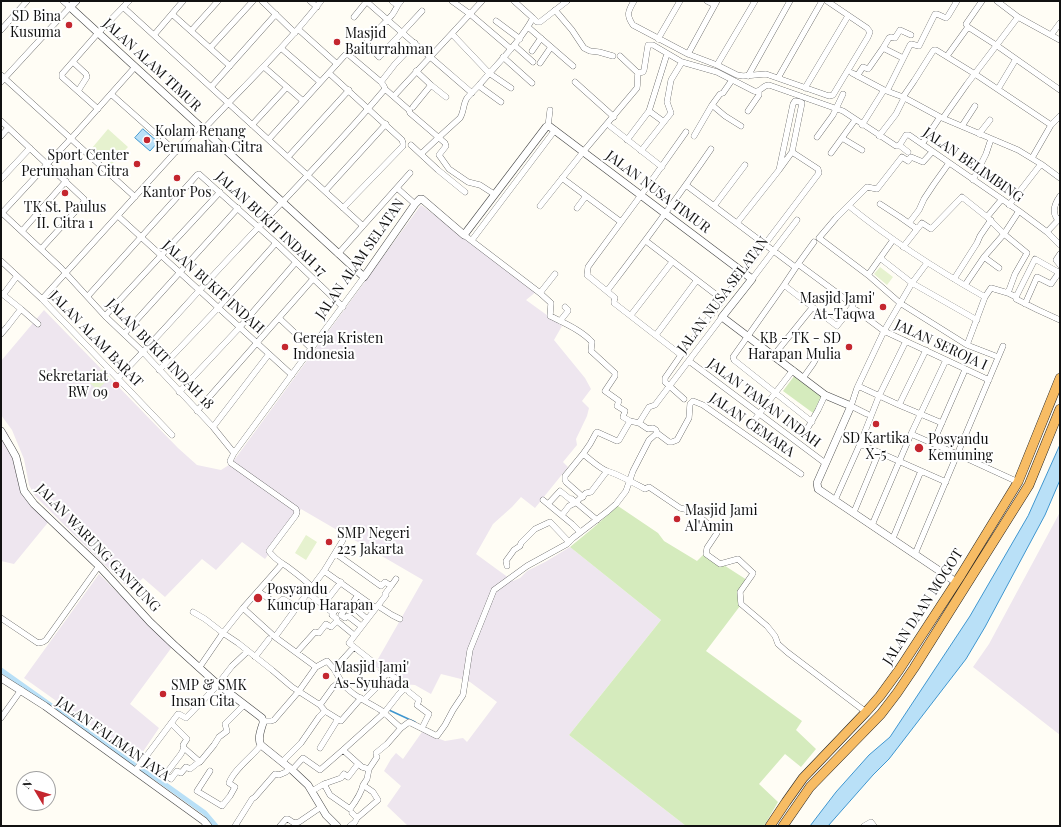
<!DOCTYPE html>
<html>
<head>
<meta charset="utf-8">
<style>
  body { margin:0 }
  #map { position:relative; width:1061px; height:827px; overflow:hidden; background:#fffdf5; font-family:"Playfair Display",serif }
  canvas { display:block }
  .frame { position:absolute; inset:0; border:2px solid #111; pointer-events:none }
  .north { position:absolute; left:16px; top:771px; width:40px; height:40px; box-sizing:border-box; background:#fff; border:1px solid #a0a0a0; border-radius:50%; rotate:308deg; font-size:11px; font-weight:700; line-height:16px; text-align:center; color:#111 }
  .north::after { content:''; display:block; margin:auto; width:14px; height:18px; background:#c4262e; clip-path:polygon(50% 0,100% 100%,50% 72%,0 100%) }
</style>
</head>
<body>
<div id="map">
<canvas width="1061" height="827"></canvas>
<div class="frame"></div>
<div class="north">N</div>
</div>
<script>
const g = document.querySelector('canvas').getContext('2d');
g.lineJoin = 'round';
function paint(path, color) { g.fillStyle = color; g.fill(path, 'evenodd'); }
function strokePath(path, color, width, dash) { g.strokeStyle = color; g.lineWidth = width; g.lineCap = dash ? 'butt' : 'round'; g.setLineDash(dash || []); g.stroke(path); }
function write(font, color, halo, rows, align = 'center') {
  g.font = font + ' "Playfair Display",serif'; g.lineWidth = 4; g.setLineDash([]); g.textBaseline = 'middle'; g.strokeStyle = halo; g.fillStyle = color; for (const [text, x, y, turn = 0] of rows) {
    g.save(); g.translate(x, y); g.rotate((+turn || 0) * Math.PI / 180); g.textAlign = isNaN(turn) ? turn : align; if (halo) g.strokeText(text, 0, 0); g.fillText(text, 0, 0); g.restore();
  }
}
const industrial = new Path2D(`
  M421,205L537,291L526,300L562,326L554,340L585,378L591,389L582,401L589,408L587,416L576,439L577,445L563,462L568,467L535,508L521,497L512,507L493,524L476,554L513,581L520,578L527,571L545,562L570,547L661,620L569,735L686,826H408L387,806L401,786L384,771L391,759L396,753L403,759L422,732L445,741L463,738L467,742L497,702L470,682L465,680L441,674L431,694L415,685L402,684L374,666L423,580L301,509L265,559L242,542L216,570L202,559L165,597L143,578L130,590L35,496L29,485L24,459L12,430L1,415V361L44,310L178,448L197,465L221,470L232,463Z
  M1,427L7,432L19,460L23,485L50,520L14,564L1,561Z
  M1060,512V735L973,667L989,644Z
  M99,574L172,647L130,704L159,728L138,759L24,678Z`);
const green = new Path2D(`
  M795,375L822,395L813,413L783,391Z
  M618,506L658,533L664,541L697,561L705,553L747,580L739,592L740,606L706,651L802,721L796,730L816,749L801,767L785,754L759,784L778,802L764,826H686L569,735L661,620L570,547L593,528Z`);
const pitch = new Path2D(`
  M108,129L128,147L111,165L92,148Z
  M880,267L893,277L887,285L874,274Z
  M102,369L110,378L97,390L89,382Z
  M306,535L317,542L306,560L295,553Z`);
const water = new Path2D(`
  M143,129L158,142L150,151L135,138Z
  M1060,445V480L1045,515L985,627L966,659L889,759L873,775L828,826H810L836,792L869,755L890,737L970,616L1028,516Z`);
const stream = new Path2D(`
  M389,710L415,722`);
const canal = new Path2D(`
  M1,670L136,766L156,778L205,813L216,826`);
const minor = new Path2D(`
  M262,1L295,33
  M310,1L317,7
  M366,1C401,32 436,62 472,93
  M392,1L397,5
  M401,1C397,5 396,10 392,15C384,24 375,32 367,42V44L379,57L397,38L422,11
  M452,1L470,14L511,49
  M514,1L533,18
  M634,1C628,11 626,15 633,25L688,54L717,65L737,75L743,76L766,74L829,96L833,95L868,37L870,32L867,28L827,1
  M707,1L715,5
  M997,1L1018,17L1060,40
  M123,7L363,226
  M555,10L572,30L584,48L590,51L599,52L613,56
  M172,14L230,66
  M354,17L367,1
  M496,21L520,39
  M528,27L573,66
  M968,27L996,45L1060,90
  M968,27L966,24L982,1
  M298,29L337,64
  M1,30L27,1
  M191,31L218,1
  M452,34L489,73L511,88
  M154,35L183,1
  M1051,35L1060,23
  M658,39L680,1
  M514,45L533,62
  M210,48L253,1
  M281,48L320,82
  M883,48L889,38L891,37L895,38L900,30L911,35
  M532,51L541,38
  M688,54L717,1
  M620,56L638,73
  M947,56L968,27
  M503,57L532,83
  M73,62L86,74L87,77L78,91
  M540,63L551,47
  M717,65L755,1
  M264,67L303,101
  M329,73L402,140L403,143V146L343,208
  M852,73L884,90L903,97L940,117L1018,150L1041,164L1060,178
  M1,75L135,197
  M748,76L790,1
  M857,76L863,67L868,69L869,68L883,48L903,58
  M778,78L822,1
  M1,82L70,7L63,1
  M381,82L395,64L415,43
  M575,82L614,117
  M431,85L446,97
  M479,86L501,102
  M211,87L276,14
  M805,88L848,16
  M998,89L1016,59
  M887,91L910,45L911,44L919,46L935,14H937L946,18L948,16L957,1
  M111,94L157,135
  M394,96L482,1
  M903,97L914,81L933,51L934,50H936L975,74L1051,125L1060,116
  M712,105L725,116L741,126
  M413,107L431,85L416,71
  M98,109L62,77V74L98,33L129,1
  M649,111L664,122
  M748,111L759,95V91
  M943,118L967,84L1018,17
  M1,121L84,199V202L41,249
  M252,125L287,87
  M862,125L884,90
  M548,126L550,110
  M610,126L662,167
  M962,126L975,106
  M203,130C243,87 285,47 321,1
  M979,134L990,120
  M1,136L8,128
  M694,136L712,105L720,94L723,93L732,80
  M879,136L896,114L904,98
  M817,137L833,115L843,94
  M842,138L862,150
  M269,139L345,55H349L381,82L384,86L385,89L409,110L410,113L445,143L446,146L439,155L449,169L468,182L480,185L494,194
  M163,140L176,152
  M627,140L649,111L666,57
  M922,144L940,117
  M411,145L438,170L465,192
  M899,145L908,152
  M641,151L671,113L667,102L671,80L682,62
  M932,152L923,162L911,157L908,161L902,157L877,189L867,187L836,218L819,238L868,275L900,303L967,345L998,357
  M831,153L855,120
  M421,154L438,138L460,118C464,112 463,104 467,98C471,93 476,89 480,84C498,63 519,43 533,18L537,22H540L567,1
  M288,157L349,90
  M1032,158L1051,125
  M562,178L621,222
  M1,179L30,148
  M973,180L986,154L991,139
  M686,185L795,267
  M397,188L415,204
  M325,191L386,124
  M880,204L900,217L917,229
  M1009,205L1041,164
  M540,206L583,152L637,88C638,83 637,78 638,73L643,72L644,70L648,45H653L682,62L717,72L754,91C761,93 762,85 769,85L843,111L896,146H899L906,135H909L1019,211L1047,232L1060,245
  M714,206L745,165
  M849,206C892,241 937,270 985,297
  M577,208L586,196
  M1019,211L1004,234L1027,253L1015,274L1008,293L1016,297L1035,259L1058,272
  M1,212L61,268L105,316L143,352L213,427L234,453
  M1,214L77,132L135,67
  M118,216L292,375
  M987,217L1002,199
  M1058,220C1051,212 1055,203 1060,196
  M737,223L779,170L792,152L802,103L800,102L795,101L793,104L779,170
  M909,223L919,210L924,199L934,184L949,163
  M22,231L66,181
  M1047,232L1060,218
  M464,235L540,293L551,303L550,316C564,323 581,330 592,342L591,351L615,373V376L605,391L619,401L617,406L625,411L623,417L630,421
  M472,240L555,130
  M646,241L723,300
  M903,247L922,223L931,229L962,197L987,217L1004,234L984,257L965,285
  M338,254L410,173
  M1060,254L1056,260L1060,265
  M984,257L999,268
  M880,258L912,283L977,320
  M1,261L42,299L172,435
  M868,275L893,240
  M752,279L797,220
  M954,279L977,243L980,236L991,220
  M784,285L837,326L853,306L852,304L798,264
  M607,291C643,244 678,197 711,149
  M1,293L21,309L7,327L1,334
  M540,293L555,274
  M3,295L17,276
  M88,296L197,175L199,174L276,243L343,307
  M1016,297V299L1038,310L1060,320
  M42,299L199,126
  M1025,304L1037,277L1051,284L1060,271
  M21,309L38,324
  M856,310L884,331L989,380
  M631,315L672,262
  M105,316L220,192
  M279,318L312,349
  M560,321L568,311V310L565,307
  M124,334L238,208
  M656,335L697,280
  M906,341L879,396L860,444L946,482
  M967,345L985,297L991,288L1008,293
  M681,355L614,303V301L615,298L614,297L587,275L588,267L593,260L647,187L686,132
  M774,355L812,308
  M689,361L825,463
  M159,370L218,308L276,243
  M118,378C158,337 196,293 236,251C286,198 338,145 385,89
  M803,378L813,364L817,357
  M858,386L899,405L942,423
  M179,392L240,327L296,262
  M684,399L665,382V378L681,355L819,173L818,169L792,152
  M899,405L926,350
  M197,411L313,279
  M867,414L851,406L857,388L884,331L912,283L927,263
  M812,422L734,360L733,357L784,285L798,264L814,242
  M639,423L648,429L653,428L656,430L657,433
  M213,427L269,354
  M749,427L793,370
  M806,431L818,410L825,395
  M911,434L957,454L1018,482
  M933,443L965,370
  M583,454C590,459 599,468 607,471C620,475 632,482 645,489L649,487L680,508L693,511L715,530L717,533L707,548L706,554L720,564L738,559L753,573L752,575L740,592L741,604L767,626L775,636L778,644L787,652L866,712
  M583,497L566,482L565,480V476L583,454L590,444L596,433L597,432L617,441L619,440L630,421L639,423L649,407L655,405L722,317
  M543,500L572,524L580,532
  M835,500L860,444
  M548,504L560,491L571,500L572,499L597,520
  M854,512L879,452
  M562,515L569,506L575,503L586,493L591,492L607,471
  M872,525L911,434L946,360
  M893,538L921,471
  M335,553L381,586L385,582L391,586L385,594L386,595L349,643L373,662
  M915,554L1003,346
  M507,566L506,561L514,550L520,546L521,543L535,529L550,522L569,542
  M324,571L376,608
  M391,586L396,579
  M312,587C305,580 297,574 289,568C282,563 274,559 269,551L296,515L297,512L296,509L231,463L230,461L234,453L364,277
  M258,591L275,603H278L283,599L297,607L324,571L343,540
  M308,593L323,605
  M358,595L351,605L367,619
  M378,606L392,615L400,619
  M243,608L275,637L316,667
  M193,612L205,619L223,633L238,643L272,670L292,687L320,705L325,711L341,721L361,698
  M333,613L323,605L341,582
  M1,618L38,643L43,642L46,640L99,566
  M354,635L337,621V619L332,615L339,605L345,609L341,615L345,618L348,616L361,626
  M275,637L297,607
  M297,652L315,632L319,633L326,624L331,627L337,621
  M255,657L269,639
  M199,668L223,633L243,608L282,564
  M334,669L341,681
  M406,687L409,692L419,700L417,705L429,714L422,728
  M364,700L375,689L378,684L387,673
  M320,705L333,687L341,681C350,695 368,702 382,711C388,716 394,722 401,728
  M1,718L21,690
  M263,721H271L274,720L299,691L316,667L327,661L334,669L354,647
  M171,723L187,739L183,745L184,748L200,762L214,745L219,737L227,731L225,724L244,705
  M184,748L181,754L165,775L171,779L177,771L181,773L186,767L190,769L199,762
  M320,748L338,719
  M343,750L384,713L399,694L406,687L404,683L381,669
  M282,762L301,743L319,717L325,711
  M292,770L303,758L320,770L343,750L362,767L369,769
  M135,771L178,714H179L186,718L214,689L232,666L248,651
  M210,771L197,791L222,806L230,796L235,787L229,783C234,769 252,757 261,745
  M324,784L330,795L350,809C356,801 361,794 363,785
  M312,791L324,784L341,778L344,774L348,777L358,764
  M352,813L357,818
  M235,826L252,799L255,797L275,774L279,775L286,772L289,768
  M280,826L286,819H288L294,823L299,822L321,807
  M350,826L355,822L357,818L378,800L373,792L363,785L367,779L369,769L377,757L376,753L387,744L401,728L409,722L437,736L445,725L453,710L463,695L470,650L494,590L527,566L567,544L573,538L608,511L616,504L626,491L633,471L649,440L657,433L669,442H672L677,440L689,418L690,404L693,401L703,405L801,474
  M864,826L871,822L874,826`);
const tertiary = new Path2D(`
  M76,1L70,7L364,277L415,204L420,199H422L464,235L546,127L548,126H549L752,279L722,317L825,395L851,406L817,483L818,489L956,582
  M1,431L11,448L16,457L24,491L34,504L99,566L150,622L173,644L215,682L262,718L263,721V723C261,730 257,739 261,745L292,770L308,785L326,815L337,826
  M1,678L45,706L204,821L208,826`);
const trunk = new Path2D(`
  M770,826L786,802L803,778L866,712L880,696L899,670L961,575L1018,482L1060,378
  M783,826L810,787L881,714L897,693L914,668L1029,485L1060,409`);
const markers = [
  [69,25,4,"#c4262e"],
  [337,42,4,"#c4262e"],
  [147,140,4,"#c4262e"],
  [137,164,4,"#c4262e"],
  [177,178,4,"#c4262e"],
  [65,193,4,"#c4262e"],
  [883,307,4,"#c4262e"],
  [285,347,4,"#c4262e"],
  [849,347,4,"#c4262e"],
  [116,385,4,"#c4262e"],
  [876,424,4,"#c4262e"],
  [919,448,5,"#c4262e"],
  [677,519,4,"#c4262e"],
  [329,542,4,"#c4262e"],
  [258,598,5,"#c4262e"],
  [326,676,4,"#c4262e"],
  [163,694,4,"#c4262e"]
];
const poiNames = [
  ["SD Bina",61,17,"right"],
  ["Kusuma",61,33,"right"],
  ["Masjid",345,34],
  ["Baiturrahman",345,50],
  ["Kolam Renang",155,132],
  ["Perumahan Citra",155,148],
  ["Sport Center",129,156,"right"],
  ["Perumahan Citra",129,172,"right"],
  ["Kantor Pos",177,193,"center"],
  ["TK St. Paulus",65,208,"center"],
  ["II. Citra 1",65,224,"center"],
  ["Masjid Jami'",875,299,"right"],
  ["At-Taqwa",875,315,"right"],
  ["Gereja Kristen",293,339],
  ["Indonesia",293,355],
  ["KB - TK - SD",841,339,"right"],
  ["Harapan Mulia",841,355,"right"],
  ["Sekretariat",108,377,"right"],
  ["RW 09",108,393,"right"],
  ["SD Kartika",876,439,"center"],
  ["X-5",876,455,"center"],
  ["Posyandu",928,440],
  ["Kemuning",928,456],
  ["Masjid Jami",685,511],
  ["Al'Amin",685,527],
  ["SMP Negeri",337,534],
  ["225 Jakarta",337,550],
  ["Posyandu",267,590],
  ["Kuncup Harapan",267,606],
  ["Masjid Jami'",334,668],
  ["As-Syuhada",334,684],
  ["SMP & SMK",171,686],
  ["Insan Cita",171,702]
];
const streetNames = [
  ["JALAN ALAM TIMUR",152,65,43],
  ["JALAN BELIMBING",973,165,35],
  ["JALAN NUSA TIMUR",658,192,37],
  ["JALAN BUKIT INDAH 17",271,224,43],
  ["JALAN ALAM SELATAN",360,259,-55],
  ["JALAN BUKIT INDAH",213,287,42],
  ["JALAN NUSA SELATAN",723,295,-53],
  ["JALAN ALAM BARAT",96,339,46],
  ["JALAN SEROJA I",941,345,25],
  ["JALAN BUKIT INDAH 18",160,354,46],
  ["JALAN TAMAN INDAH",764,403,37],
  ["JALAN CEMARA",752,425,35],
  ["JALAN WARUNG GANTUNG",98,548,46],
  ["JALAN DAAN MOGOT",923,607,-57],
  ["JALAN FALIMAN JAYA",113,739,35]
];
paint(industrial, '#eee6ef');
paint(green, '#d5ebbd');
paint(pitch, '#e6f2cf');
paint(water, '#b9e0f7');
strokePath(water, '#3f96cf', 1);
strokePath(stream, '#3f96cf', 1.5);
strokePath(canal, '#b9e0f7', 5);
strokePath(minor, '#444', 6);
strokePath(tertiary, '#444', 8);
strokePath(trunk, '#222', 10);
strokePath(minor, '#fff', 5.5);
strokePath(tertiary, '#fff', 7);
strokePath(trunk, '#f7bc64', 9);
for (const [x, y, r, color] of markers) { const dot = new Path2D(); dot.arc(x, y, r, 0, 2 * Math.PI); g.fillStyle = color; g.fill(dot); strokePath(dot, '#fff', 1.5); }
write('14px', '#111', '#fff', poiNames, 'left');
write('14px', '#111', '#fff', streetNames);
</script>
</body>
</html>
